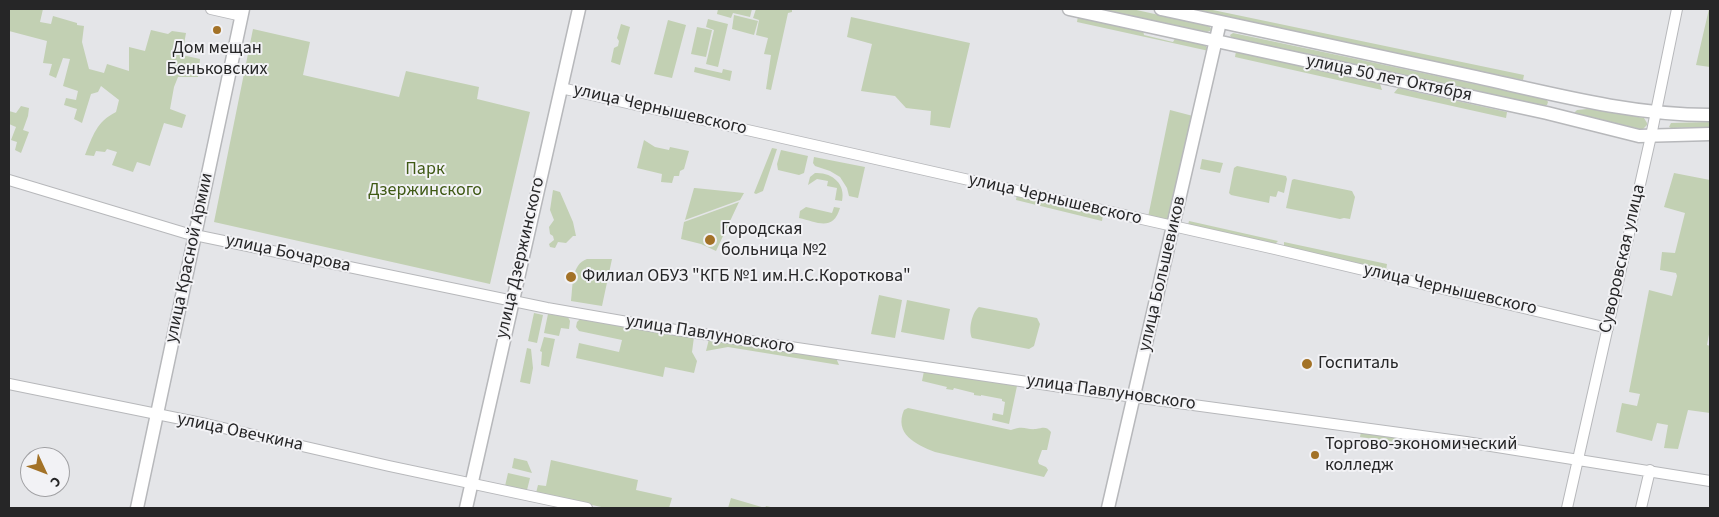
<!DOCTYPE html>
<html>
<head>
<meta charset="utf-8">
<style>
  body { margin:0 }
  #map { position:relative; width:1719px; height:517px; overflow:hidden; background:#e4e5e8; font-family:"Source Sans 3",sans-serif }
  canvas { display:block }
  .frame { position:absolute; inset:0; border:10px solid #262627; pointer-events:none }
  .north { position:absolute; left:20px; top:447px; width:50px; height:50px; box-sizing:border-box; background:#f2f2f5; border:1px solid #a0a0a3; border-radius:50%; rotate:133deg; font-size:14px; font-weight:700; line-height:20px; text-align:center; color:#262627 }
  .north::after { content:''; display:block; margin:auto; width:18px; height:22px; background:#a37227; clip-path:polygon(50% 0,100% 100%,50% 72%,0 100%) }
</style>
</head>
<body>
<div id="map">
<canvas width="1719" height="517"></canvas>
<div class="frame"></div>
<div class="north">С</div>
</div>
<script>
const g = document.querySelector('canvas').getContext('2d');
g.lineJoin = 'round';
function paint(path, color) { g.fillStyle = color; g.fill(path, 'evenodd'); }
function strokePath(path, color, width, dash) { g.strokeStyle = color; g.lineWidth = width; g.lineCap = dash ? 'butt' : 'round'; g.setLineDash(dash || []); g.stroke(path); }
function write(font, color, halo, rows, align = 'center') {
  g.font = font + ' "Source Sans 3",sans-serif'; g.lineWidth = 4; g.setLineDash([]); g.textBaseline = 'middle'; g.strokeStyle = halo; g.fillStyle = color; for (const [text, x, y, turn = 0] of rows) {
    g.save(); g.translate(x, y); g.rotate((+turn || 0) * Math.PI / 180); g.textAlign = isNaN(turn) ? turn : align; if (halo) g.strokeText(text, 0, 0); g.fillText(text, 0, 0); g.restore();
  }
}
const green = new Path2D(`
  M9,9H43L40,22L51,24L53,16L77,23V25L84,26L82,42L89,69L104,73L107,64L129,71V47L145,51L151,30L168,34L172,31L186,33L182,55L200,59L198,77H178L174,87L170,109L186,115L182,128L164,123L150,166L137,162L133,172L112,165L117,152L107,149L105,152L96,151L94,156L85,155C93,136 96,122 116,112L119,100L101,86L98,92L91,94L82,123L74,119L77,109L64,105L66,98L76,100L78,91L63,86L70,59L63,58L56,78L49,75L52,64L43,63L47,41L9,31Z
  M718,9H752L750,17L733,13L731,18L717,14Z
  M756,9H792V12L788,13L771,90L766,89L771,55L764,54L768,38L756,35L759,20L753,18Z
  M1100,9H1132L1209,26L1212,30L1207,32Z
  M1169,9H1208L1524,75L1523,80Z
  M1709,9H1710V67L1696,65Z
  M734,15L758,21L754,35L732,29Z
  M1078,16L1143,30L1144,35L1173,42L1176,37L1204,43L1209,51L1077,22Z
  M851,17L970,43L950,128L930,125L931,111L906,108L895,96L861,91L872,44L847,37Z
  M708,19L728,24L718,67L706,64L714,30L706,27Z
  M668,20L686,25L672,78L654,74Z
  M621,24L630,27L620,65L611,62L614,48L618,46L619,41L617,38Z
  M697,27L712,30L706,57L691,54Z
  M253,29L310,42L303,75L399,97L406,71L479,87L477,99L530,112L490,284L214,222Z
  M1233,33L1546,99L1548,102L1547,105L1541,106L1232,39L1230,35Z
  M1236,51L1380,84L1382,90L1235,57Z
  M695,67L722,73L723,69L732,71L730,81L694,72Z
  M1398,88L1507,112L1506,118L1394,93Z
  M21,106L29,108L28,116L23,130L29,132L21,153L15,150L17,142L11,140L16,127L9,124V111L16,113Z
  M1587,109L1600,110L1644,118L1647,123V125L1643,129H1640L1574,113L1577,110Z
  M1170,110L1193,116L1169,219L1167,220L1148,217Z
  M1710,122V127L1671,128L1669,127L1671,123Z
  M644,140L655,147L669,150L670,147L689,151L684,169L680,171L679,176H674L672,183L661,182L662,174L637,168Z
  M772,148L777,149L763,191L756,194L754,193Z
  M781,150L808,156L804,173L799,175L778,170L777,164Z
  M814,157L865,167L858,198L849,196L847,188L840,177L830,171L815,166L813,163Z
  M1202,159L1223,163L1220,173L1200,169Z
  M1237,166L1286,176L1287,179L1284,193L1278,191L1276,197L1270,196L1269,203L1231,195L1229,193L1234,168Z
  M815,173C832,172 846,184 842,201L835,200L837,188L827,186L828,181L817,179L808,185L810,177Z
  M1674,173L1710,180V329L1707,345L1710,346V413L1688,410L1678,449L1664,448L1668,425L1657,423L1652,441L1616,432L1622,403L1637,406L1640,394L1629,392L1649,290L1672,296L1677,276L1676,273L1660,270L1662,252L1675,253L1685,213L1664,207Z
  M1294,179L1352,191L1355,197L1350,219L1344,218L1340,219L1286,208L1292,180Z
  M694,188H695L744,193L740,200L685,220Z
  M553,190L560,192L573,222L576,236H573L566,243L558,242L555,248L550,247L549,244L554,240L553,236L550,234L549,227L554,220L550,210Z
  M1017,194L1103,215L1102,221L1016,200Z
  M739,202L716,251L701,244L681,239L684,222Z
  M806,207L832,213L834,207L840,208C833,232 817,222 799,218L800,211Z
  M1189,221L1278,241L1275,244L1188,225Z
  M1284,242L1387,264L1386,271L1287,247L1284,246Z
  M587,259H612L602,306L571,301C573,287 571,264 587,259Z
  M879,295L902,300L895,338L871,334Z
  M907,300L950,309L944,340L901,332Z
  M979,307L1037,318L1040,324L1034,346L1029,349L972,338C968,330 972,312 979,307Z
  M534,313L543,315L537,343L528,341Z
  M548,314L568,317L570,321L569,329L561,328L559,336L544,333Z
  M580,319L694,337L692,352L697,361L694,373L665,367L663,377L576,358L579,343L619,352L622,340L579,331L576,327L577,322Z
  M544,337L555,339L549,367L541,365L542,352L540,351Z
  M709,339L836,358L839,365L728,347L706,351Z
  M527,348L531,349L533,368L530,384L520,382Z
  M924,371L1017,386L1009,424L992,420L993,413L1003,415L1005,402L1002,401V399L981,395V396L974,395V393L954,388L953,390L946,389L947,387L922,381Z
  M908,408L1011,430C1024,425 1026,430 1036,429C1043,428 1046,426 1051,432L1047,450H1042L1038,461L1039,464L1046,467L1048,470L1044,477L935,452C915,444 894,434 904,410Z
  M1361,432L1396,437V442L1360,437Z
  M514,458L527,461L532,473L512,468Z
  M551,460L638,480L636,490L672,498L669,508H606L536,493L538,485L546,486Z
  M508,473L530,478L527,490L505,486Z
  M731,498L765,508L766,506L775,508H728Z`);
const minor = new Path2D(`
  M211,9L242,16
  M561,88L1275,249L1608,328
  M9,180L185,233L547,308L656,327L844,355L1068,388L1466,442L1710,481
  M9,384L206,424L389,466L587,508
  M1567,508L1651,136L1677,9
  M1641,508L1650,470`);
const major = new Path2D(`
  M1069,9L1547,113L1639,136L1710,134
  M1161,9C1266,32 1371,55 1476,77C1553,94 1631,115 1710,115
  M137,508L243,9
  M466,508L579,9
  M1108,508L1220,22`);
const markers = [
  [217,30,5,"#a37227"],
  [710,240,6,"#a37227"],
  [571,277,6,"#a37227"],
  [1307,364,6,"#a37227"],
  [1315,455,5,"#a37227"]
];
const poiNames = [
  ["Дом мещан",217,49,"center"],
  ["Беньковских",217,70,"center"],
  ["Городская",721,230],
  ["больница №2",721,251],
  ["Филиал ОБУЗ \"КГБ №1 им.Н.С.Короткова\"",582,277],
  ["Госпиталь",1318,364],
  ["Торгово-экономический",1325,445],
  ["колледж",1325,466]
];
const streetNames = [
  ["улица 50 лет Октября",1389,79,12],
  ["улица Чернышевского",660,110,13],
  ["улица Чернышевского",1055,200,13],
  ["улица Бочарова",288,254,12],
  ["улица Красной Армии",190,258,-78],
  ["улица Дзержинского",521,258,-77],
  ["Суворовская улица",1623,259,-77],
  ["улица Большевиков",1163,274,-77],
  ["улица Чернышевского",1450,290,13],
  ["улица Павлуновского",710,335,9],
  ["улица Павлуновского",1111,393,8],
  ["улица Овечкина",240,433,12]
];
const parkNames = [
  ["Парк",425,170],
  ["Дзержинского",425,191]
];
paint(green, '#c2d0b3');
strokePath(minor, '#b7b8bb', 12);
strokePath(major, '#b7b8bb', 15);
strokePath(minor, '#fff', 10);
strokePath(major, '#fff', 12);
for (const [x, y, r, color] of markers) { const dot = new Path2D(); dot.arc(x, y, r, 0, 2 * Math.PI); g.fillStyle = color; g.fill(dot); strokePath(dot, '#f2f2f5', 2); }
write('18px', '#262627', '#f2f2f5', poiNames, 'left');
write('18px', '#262627', '#f2f2f5', streetNames);
write('18px', '#3f5915', '#f2f2f5', parkNames);
</script>
</body>
</html>
